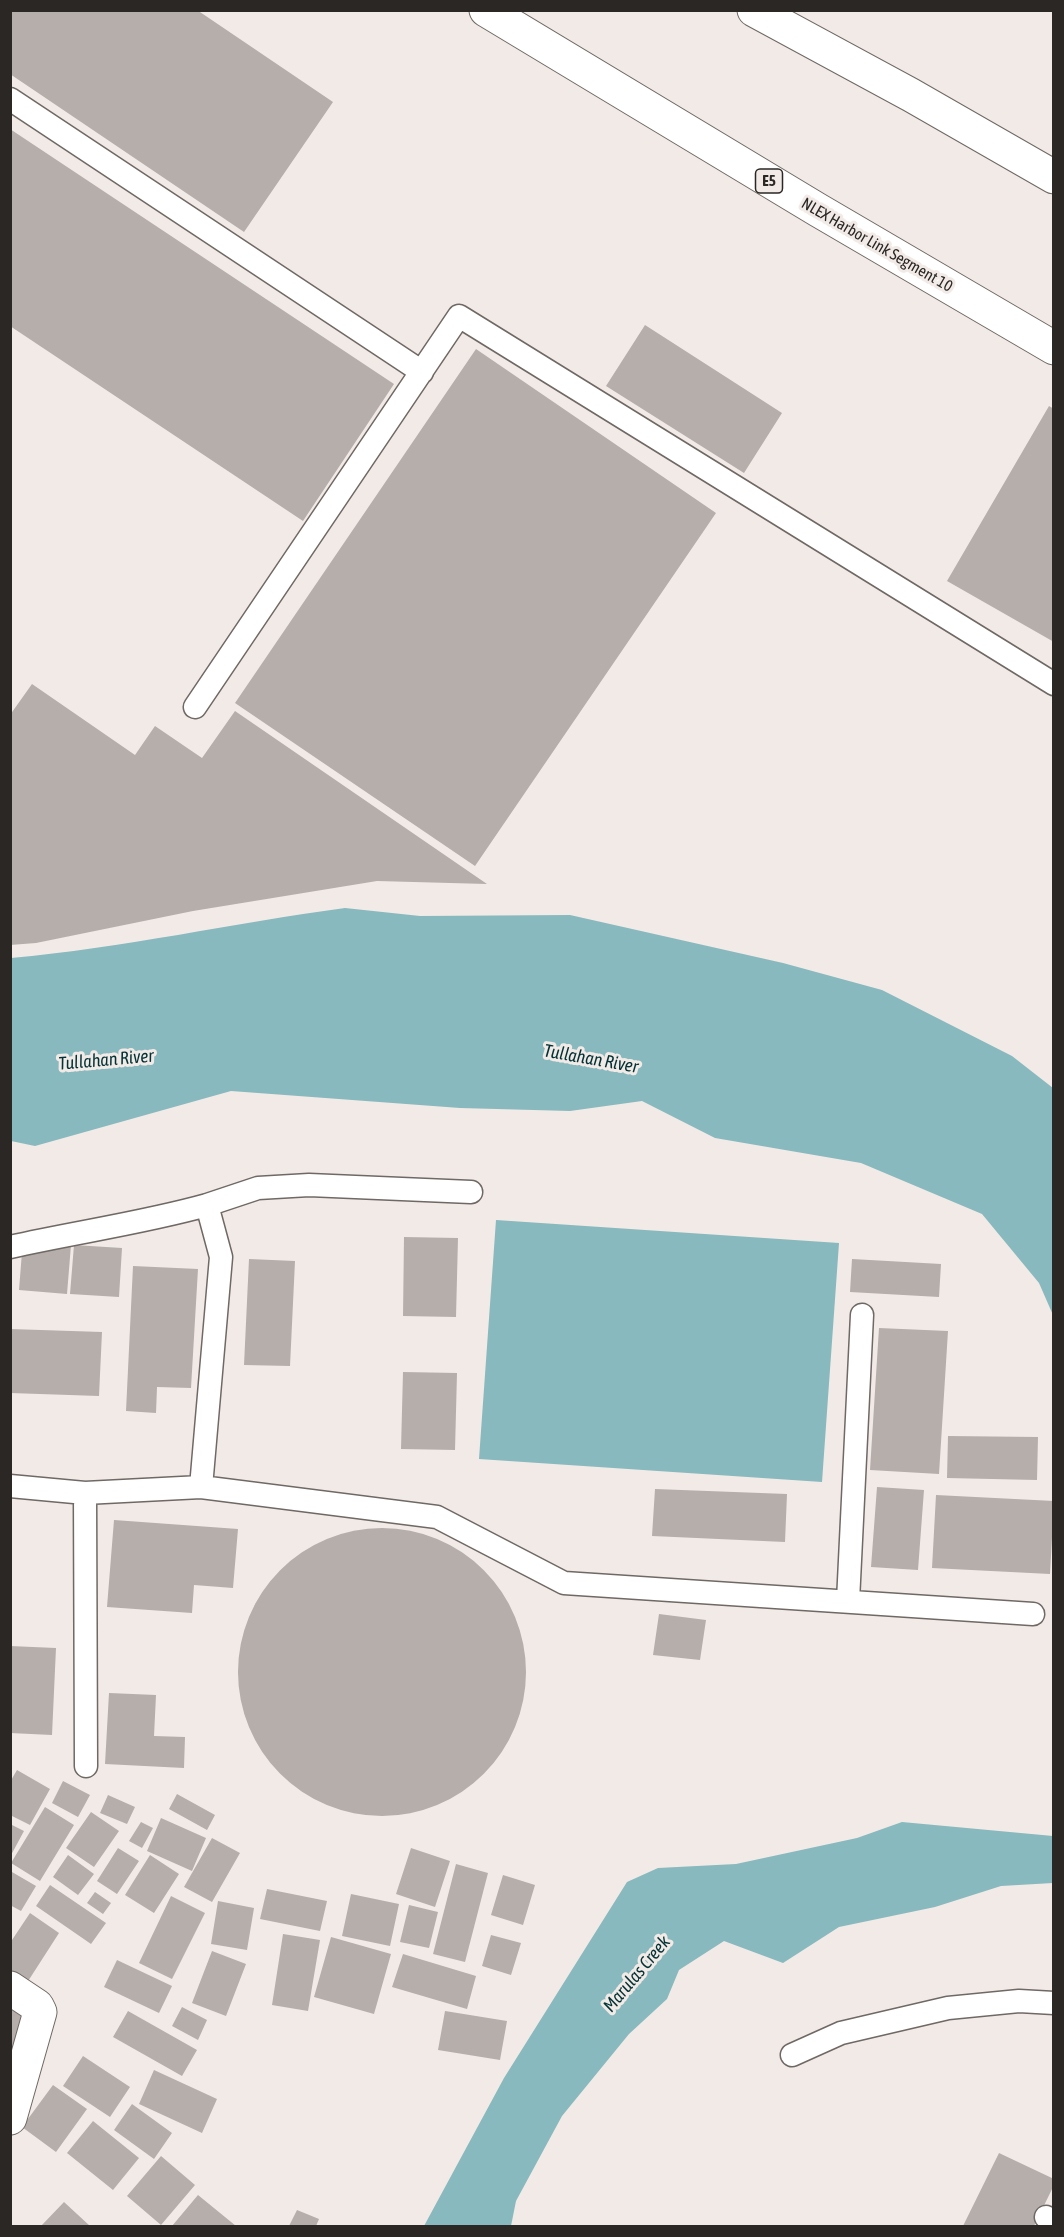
<!DOCTYPE html>
<html>
<head>
<meta charset="utf-8">
<style>
  body { margin:0 }
  #map { position:relative; width:1064px; height:2237px; overflow:hidden; background:#f2eae6; font-family:"Asap Condensed",sans-serif }
  canvas { display:block }
  .frame { position:absolute; inset:0; border:12px solid #2a2725; pointer-events:none }
</style>
</head>
<body>
<div id="map">
<canvas width="1064" height="2237"></canvas>
<div class="frame"></div>
</div>
<script>
const g = document.querySelector('canvas').getContext('2d');
g.lineJoin = 'round';
function paint(path, color) { g.fillStyle = color; g.fill(path, 'evenodd'); }
function strokePath(path, color, width, dash) { g.strokeStyle = color; g.lineWidth = width; g.lineCap = dash ? 'butt' : 'round'; g.setLineDash(dash || []); g.stroke(path); }
function write(font, color, halo, rows, align = 'center') {
  g.font = font + ' "Asap Condensed",sans-serif'; g.lineWidth = 6; g.setLineDash([]); g.textBaseline = 'middle'; g.strokeStyle = halo; g.fillStyle = color; for (const [text, x, y, turn = 0] of rows) {
    g.save(); g.translate(x, y); g.rotate((+turn || 0) * Math.PI / 180); g.textAlign = isNaN(turn) ? turn : align; if (halo) g.strokeText(text, 0, 0); g.fillText(text, 0, 0); g.restore();
  }
}
const water = new Path2D(`
  M345,908L420,916L570,915L783,963L882,990L1012,1056L1053,1088V1315L1039,1283L982,1214L861,1163L715,1138L642,1101L570,1111L460,1108L231,1091L35,1146L11,1141V958C123,948 233,923 345,908Z
  M496,1220L839,1243L822,1482L479,1459Z
  M902,1822L1053,1836V1883L1001,1886L935,1907L839,1927L783,1963L724,1941L679,1970L667,1999L629,2034L562,2116L516,2201L511,2226H424L504,2078L627,1882L658,1868L736,1864L857,1838Z`);
const building = new Path2D(`
  M10,10H197L333,102L244,232L10,74Z
  M10,129L394,384L303,521L10,326Z
  M645,325L782,413L744,473L606,386Z
  M476,349L716,513L475,866L235,703Z
  M1049,406L1054,409V642L947,581Z
  M32,684L135,755L155,726L202,758L235,711L487,884L377,881L193,911L36,943L10,945V715Z
  M404,1237L458,1238L456,1317L403,1316Z
  M71,1245L67,1294L19,1290L22,1252Z
  M74,1245L122,1248L119,1297L70,1294Z
  M249,1259L295,1261L290,1366L244,1365Z
  M852,1259L941,1264L939,1297L850,1292Z
  M133,1266L198,1269L191,1388L157,1387L156,1413L126,1411Z
  M879,1328L948,1331L939,1474L870,1470Z
  M10,1329L102,1332L99,1396L10,1393Z
  M403,1372L457,1373L455,1450L401,1449Z
  M948,1436L1038,1437L1037,1480L947,1478Z
  M877,1487L924,1490L918,1570L871,1567Z
  M655,1489L787,1494L785,1542L652,1536Z
  M936,1495L1054,1501L1050,1574L932,1568Z
  M114,1520L238,1529L233,1588L194,1585L192,1613L107,1607Z
  M238 1672a144 144 0 1 1 288 0a144 144 0 1 1-288 0Z
  M659,1614L706,1620L700,1660L653,1655Z
  M10,1646L56,1648L52,1735L10,1733Z
  M109,1693L156,1695L154,1736L185,1737L184,1768L105,1764Z
  M17,1770L50,1789L30,1825L10,1815V1782Z
  M63,1781L90,1795L78,1817L52,1803Z
  M177,1794L215,1815L207,1830L169,1809Z
  M108,1795L135,1807L127,1824L100,1813Z
  M45,1807L74,1825L40,1881L11,1863Z
  M91,1812L119,1831L94,1867L66,1848Z
  M161,1818L206,1838L192,1871L147,1851Z
  M141,1822L153,1828L142,1848L129,1841Z
  M10,1824L24,1831L10,1857Z
  M212,1838L240,1853L212,1902L184,1887Z
  M118,1848L139,1861L117,1894L97,1881Z
  M411,1848L450,1861L435,1907L396,1894Z
  M68,1855L94,1874L78,1895L53,1877Z
  M150,1855L179,1874L154,1913L125,1895Z
  M456,1864L488,1873L465,1962L433,1954Z
  M12,1872L36,1886L21,1911L10,1905Z
  M503,1875L535,1885L523,1925L491,1915Z
  M50,1885L106,1923L91,1944L36,1906Z
  M267,1889L327,1901L320,1931L260,1919Z
  M95,1892L111,1903L103,1914L87,1903Z
  M351,1894L399,1904L390,1946L342,1936Z
  M171,1896L205,1913L172,1979L139,1963Z
  M218,1901L254,1908L247,1950L211,1944Z
  M409,1905L438,1912L429,1948L400,1942Z
  M30,1913L59,1933L23,1989L10,1981V1943Z
  M283,1934L320,1940L308,2011L272,2005Z
  M491,1935L521,1943L511,1975L482,1966Z
  M331,1937L391,1954L374,2014L314,1997Z
  M212,1951L246,1964L226,2016L192,2003Z
  M403,1954L476,1976L467,2009L392,1987Z
  M117,1960L172,1986L159,2013L104,1987Z
  M10,2006L27,2012L10,2057Z
  M182,2007L207,2020L198,2040L172,2026Z
  M128,2011L197,2050L182,2076L113,2037Z
  M445,2011L507,2021L500,2060L438,2050Z
  M83,2056L130,2087L110,2117L63,2086Z
  M154,2070L217,2099L202,2133L139,2104Z
  M53,2085L87,2109L56,2152L22,2127Z
  M132,2104L172,2133L154,2159L114,2130Z
  M93,2121L139,2158L113,2190L67,2153Z
  M999,2153L1054,2179V2185L1034,2226H963Z
  M161,2156L195,2185L161,2225L127,2196Z
  M198,2195L236,2226H172Z
  M64,2202L90,2226H41Z
  M297,2210L319,2219L316,2226H289Z`);
const lane = new Path2D(`
  M10,99L422,372
  M195,707L459,316L1054,684
  M207,1205L258,1188L309,1185L471,1192
  M10,1247C76,1232 143,1223 207,1205L221,1257L201,1487
  M10,1486L85,1493L201,1487L437,1517L564,1583L1033,1614
  M85,1493L86,1766
  M848,1601L862,1315
  M792,2055L841,2033L948,2008L1019,2001L1054,2003
  M1046,2217L1054,2221`);
const street = new Path2D(`
  M10,1988L37,2006L40,2012L10,2118`);
const highway = new Path2D(`
  M486,10L818,210L1054,348
  M754,10L911,95L1054,177`);
const shields = [
  [769,181,27]
];
const shieldNames = [
  ["E5",769,181]
];
const streetNames = [
  ["NLEX Harbor Link Segment 10",877,245,30]
];
const waterNames = [
  ["Tullahan River",591,1059,10],
  ["Tullahan River",106,1060,-5],
  ["Marulas Creek",637,1974,-50]
];
paint(water, '#87b9be');
paint(building, '#b5aeaa');
strokePath(lane, '#6f6864', 25);
strokePath(street, '#6f6864', 35);
strokePath(highway, '#6f6864', 35);
strokePath(lane, '#fff', 22);
strokePath(street, '#fff', 33);
strokePath(highway, '#fff', 33);
for (const [x, y, w] of shields) { const box = new Path2D(); box.roundRect(x - w / 2, y - 12, w, 24, 4.5); g.fillStyle = '#f2eae6'; g.fill(box); strokePath(box, '#2a2725', 1.5); }
write('bold 15px', '#2a2725', null, shieldNames);
write('16px', '#2a2725', '#f2eae6', streetNames);
write('italic 18px', '#003236', '#f2eae6', waterNames);
</script>
</body>
</html>
